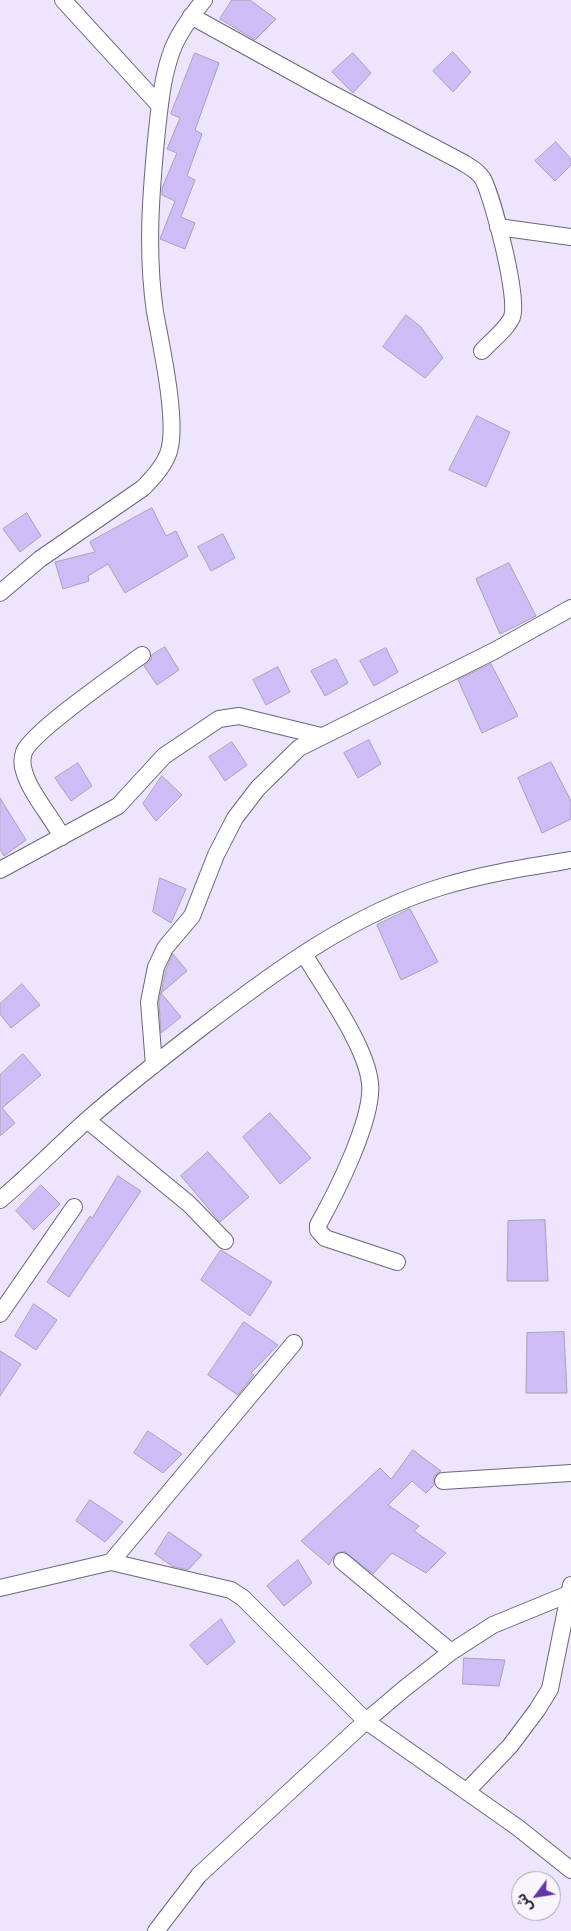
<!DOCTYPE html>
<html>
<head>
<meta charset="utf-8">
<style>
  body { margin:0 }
  #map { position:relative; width:571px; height:1931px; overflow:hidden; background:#ece5fd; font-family:Raleway,"Noto Sans Arabic",sans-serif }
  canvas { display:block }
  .north { position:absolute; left:511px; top:1871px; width:50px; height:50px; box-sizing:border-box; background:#f8f5ff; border:1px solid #a4a2ab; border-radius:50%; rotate:239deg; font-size:14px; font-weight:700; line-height:20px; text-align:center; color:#27252d }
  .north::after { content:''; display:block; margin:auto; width:18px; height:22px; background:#6634ab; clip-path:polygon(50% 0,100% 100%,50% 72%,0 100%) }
</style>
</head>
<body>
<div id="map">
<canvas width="571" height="1931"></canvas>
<div class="north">ش</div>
</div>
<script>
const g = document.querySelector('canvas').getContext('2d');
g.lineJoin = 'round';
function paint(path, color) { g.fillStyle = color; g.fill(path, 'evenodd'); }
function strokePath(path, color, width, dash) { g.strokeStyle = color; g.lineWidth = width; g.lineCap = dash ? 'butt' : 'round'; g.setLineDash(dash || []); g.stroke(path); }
const building = new Path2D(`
  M232,0H250L276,19L255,40L220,19Z
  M453,52L471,72L453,92L433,71Z
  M195,53L219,63L195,130L202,134L187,176L195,180L181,217L195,223L185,249L160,239L175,201L162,195V188L177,153L167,149L180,118L171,114Z
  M353,53L371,73L353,93L332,72Z
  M556,142L571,159V165L555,181L535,161Z
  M406,315L421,327L443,358L425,378L383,347Z
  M477,416L510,432L486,487L449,470Z
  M152,508L166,536L176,531L188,556L125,593L108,564L88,576L89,581L63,589L55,562L95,552L90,542Z
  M27,513L41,536L20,552L3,529Z
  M223,534L235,558L211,571L198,547Z
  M509,563L536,616L500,634L476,579Z
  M165,647L179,670L157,685L144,666L151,660L152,655Z
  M386,648L398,672L374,686L360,661Z
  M336,659L348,683L325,696L311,671Z
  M491,664L518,716L482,733L458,680Z
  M278,667L290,692L266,705L253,680Z
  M369,740L381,764L358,778L344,753Z
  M232,742L247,765L225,781L209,757Z
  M551,762L571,801V819L542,833L518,778Z
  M78,763L92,786L71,801L55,778Z
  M162,776L182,795L156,821L143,804Z
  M0,798L26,840L4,856L0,849Z
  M160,878L186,889L171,923L153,912Z
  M410,909L438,962L401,980L377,925Z
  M173,954L187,971L161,993L166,970Z
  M22,984L40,1005L11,1028L0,1014V1004Z
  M161,993L181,1017L161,1033L159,1003Z
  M23,1054L41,1075L2,1108L15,1123L0,1136V1075Z
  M270,1113L311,1158L280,1184L243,1137Z
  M208,1152L249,1197L220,1222L181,1176Z
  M118,1176L141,1191L69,1297L47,1282L90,1216L92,1218Z
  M41,1185L60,1204L34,1230L16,1211Z
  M545,1220L548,1281H507L508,1221Z
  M221,1250L272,1282L250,1316L201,1280Z
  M34,1304L57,1320L36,1350L15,1336Z
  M244,1322L278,1345L251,1373L254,1375L238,1395L208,1375Z
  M564,1332L567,1393H526L527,1333Z
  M0,1351L21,1364L0,1396Z
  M148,1431L182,1454L163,1473L134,1453Z
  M413,1450L441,1471L434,1476V1485L426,1493L412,1481L388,1505L419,1526L414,1531L446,1553L426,1573L392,1553L373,1574L344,1551L335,1554L329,1565L301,1541L380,1468L391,1479Z
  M90,1500L123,1522L105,1542L76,1521Z
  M169,1532L202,1555L188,1570L172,1566L155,1554Z
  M298,1560L312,1583L284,1606L267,1586Z
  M221,1619L235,1642L207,1665L190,1645Z
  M464,1658L505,1660L499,1686L463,1684Z`);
const street = new Path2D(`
  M63,0L160,106
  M191,16L327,91L462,162C470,167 478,171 483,179C493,199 519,297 512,317C507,329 491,341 482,351
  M498,227L571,237
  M0,593L40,559L143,488C153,478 165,465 169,451C178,421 161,345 155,312C146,251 151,191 157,130C160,103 163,73 173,48C180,31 192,15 204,0
  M62,837C51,816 30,793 24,771C22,765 22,758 24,752C33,731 119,672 142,655
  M0,870L118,806L164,756L219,719L239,716L321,736
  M304,954C324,988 366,1045 370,1083C374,1118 336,1193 318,1225V1230L325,1238L397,1262
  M154,1065L149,1002L156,967L165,948L192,916L216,855L235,818L258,788L299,748L494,651L571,608
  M87,1120L189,1204L225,1241
  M0,1200C30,1175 57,1147 86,1121C123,1088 162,1058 201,1028C274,972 352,914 441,887C483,874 528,867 571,860
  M0,1314L74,1207
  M443,1481L571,1473
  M342,1561L451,1652
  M111,1562L294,1343
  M0,1588L111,1562L231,1590L243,1598L366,1721L517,1827L571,1870
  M467,1791L510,1746L537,1710L550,1689L571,1585
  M156,1931L199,1875L366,1721L405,1688L451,1652L493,1625L571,1593`);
paint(building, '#cdbcf6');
strokePath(building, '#a8a2b8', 1);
strokePath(street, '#6c667a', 18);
strokePath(street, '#fff', 16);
</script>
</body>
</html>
